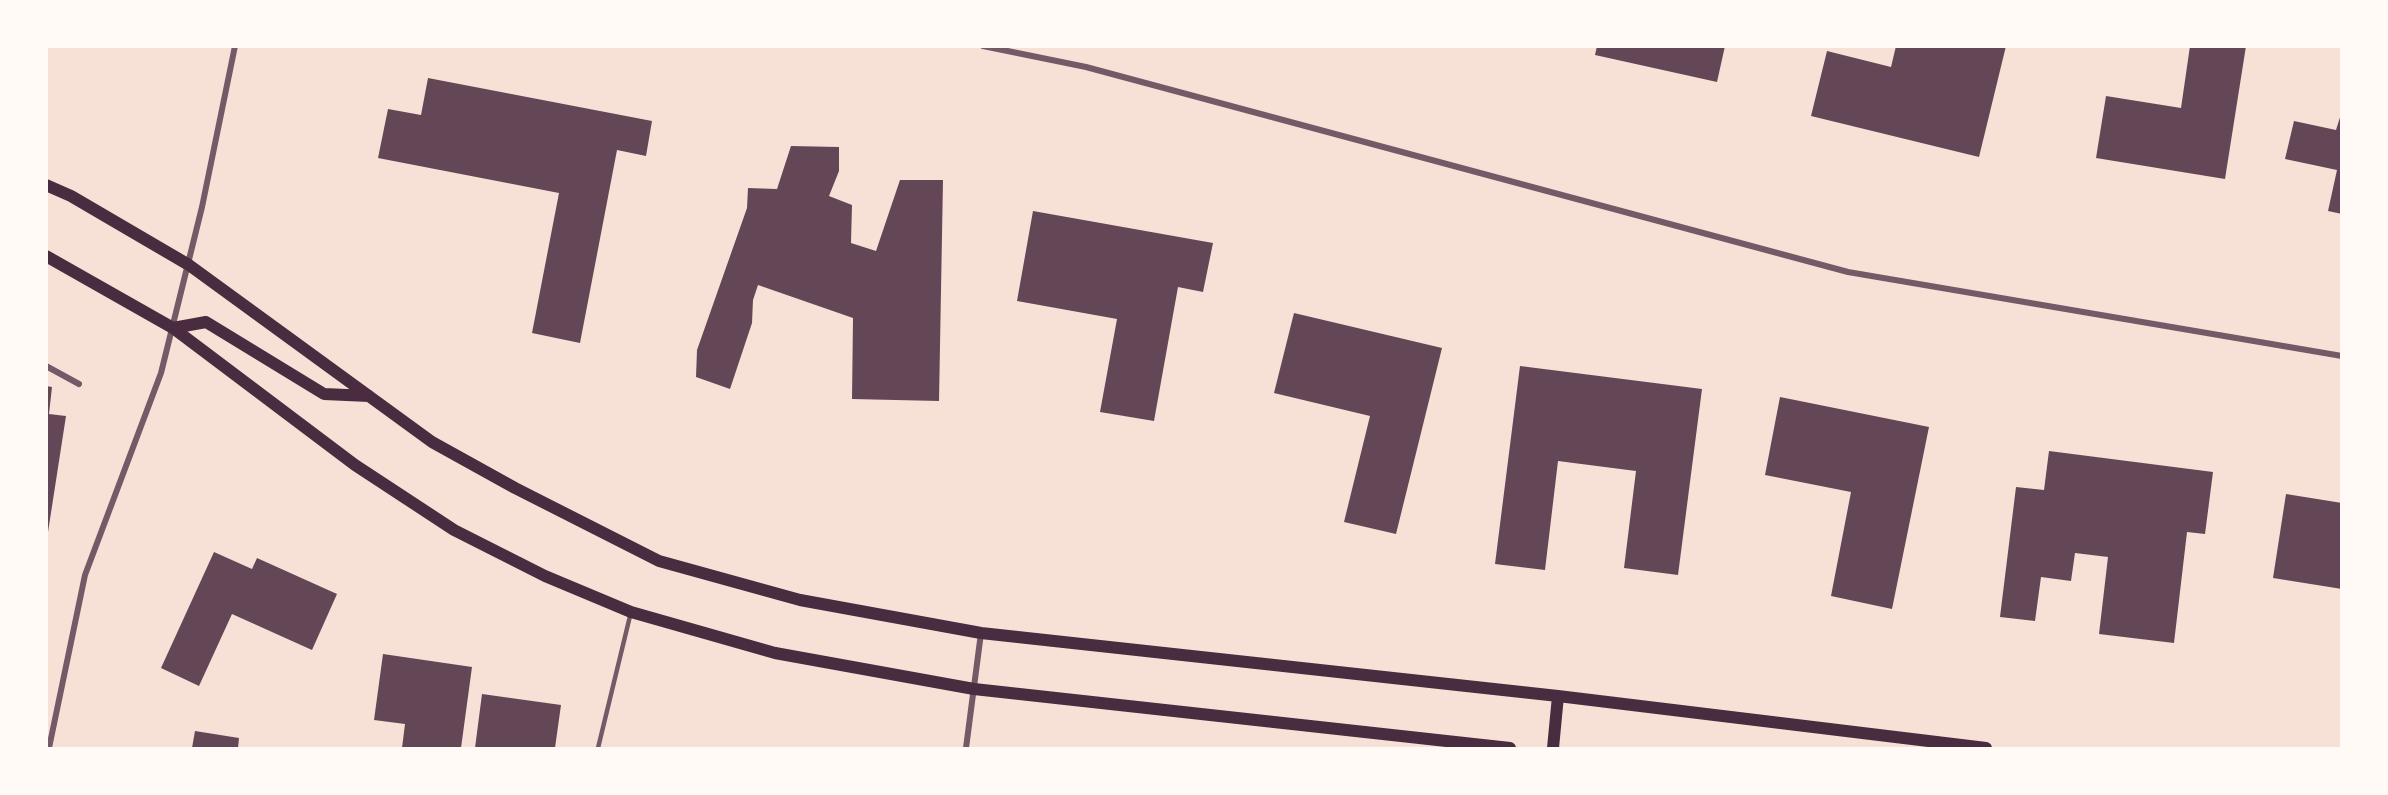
<!DOCTYPE html>
<html>
<head>
<meta charset="utf-8">
<style>
  body { margin:0 }
  #map { position:relative; width:2388px; height:795px; overflow:hidden; background:#f7e1d7; font-family:Cabin,sans-serif }
  canvas { display:block }
  .frame { position:absolute; inset:0; border:48px solid #fffaf5; pointer-events:none }
</style>
</head>
<body>
<div id="map">
<canvas width="2388" height="795"></canvas>
<div class="frame"></div>
</div>
<script>
const g = document.querySelector('canvas').getContext('2d');
g.lineJoin = 'round';
function paint(path, color) { g.fillStyle = color; g.fill(path, 'evenodd'); }
function strokePath(path, color, width, dash) { g.strokeStyle = color; g.lineWidth = width; g.lineCap = dash ? 'butt' : 'round'; g.setLineDash(dash || []); g.stroke(path); }
const building = new Path2D(`
  M1597,46H1725L1717,82L1595,55Z
  M1896,46H2006L1979,157L1811,116L1827,51L1891,67Z
  M2190,46H2246L2225,179L2096,158L2106,96L2181,108Z
  M428,78L652,121L646,156L617,150L580,343L532,333L559,193L378,158L388,109L421,115Z
  M2342,111V214L2328,211L2337,170L2285,159L2294,121L2336,130Z
  M791,146L839,147V171L829,196L852,205L851,243L876,251L900,180H943L939,401L852,399L853,318L758,285L753,300L752,323L730,389L696,377L697,350L747,208L748,188L777,189Z
  M1033,211L1213,243L1203,292L1178,287L1154,421L1100,412L1117,319L1017,301Z
  M1294,313L1442,348L1396,534L1344,522L1370,416L1274,393Z
  M1520,366L1702,389L1678,575L1624,568L1636,471L1558,461L1545,570L1495,564Z
  M46,386L52,387L49,414L66,416L48,532Z
  M1780,397L1929,427L1892,609L1831,596L1851,492L1765,475Z
  M2049,451L2213,472L2205,534L2187,532L2174,643L2099,634L2108,557L2075,553L2071,581L2041,577L2035,621L2000,617L2016,487L2044,490Z
  M2286,494L2342,503V589L2273,578Z
  M214,552L252,569L257,558L337,594L312,650L232,614L199,686L161,668Z
  M383,654L472,667L461,748H402L405,724L374,720Z
  M482,694L561,705L555,748H475Z
  M195,731L239,738L238,748H192Z`);
const service = new Path2D(`
  M598,748L631,612`);
const minor = new Path2D(`
  M983,46L1086,67L1848,272L2342,356
  M46,366L79,384
  M49,748L85,575L161,373L202,207L235,46
  M966,748L981,633`);
const secondary = new Path2D(`
  M46,185L71,196L189,265L432,442L515,488L659,561L800,600L981,633L1558,696L1986,748
  M46,256L173,328L355,465L454,530L545,576L631,612L775,653L974,689L1510,748
  M173,328L206,322L324,394L369,396
  M1553,748L1558,696`);
paint(building, '#644757');
strokePath(service, '#755966', 4.5);
strokePath(minor, '#755966', 6);
strokePath(secondary, '#4a2c40', 12);
</script>
</body>
</html>
